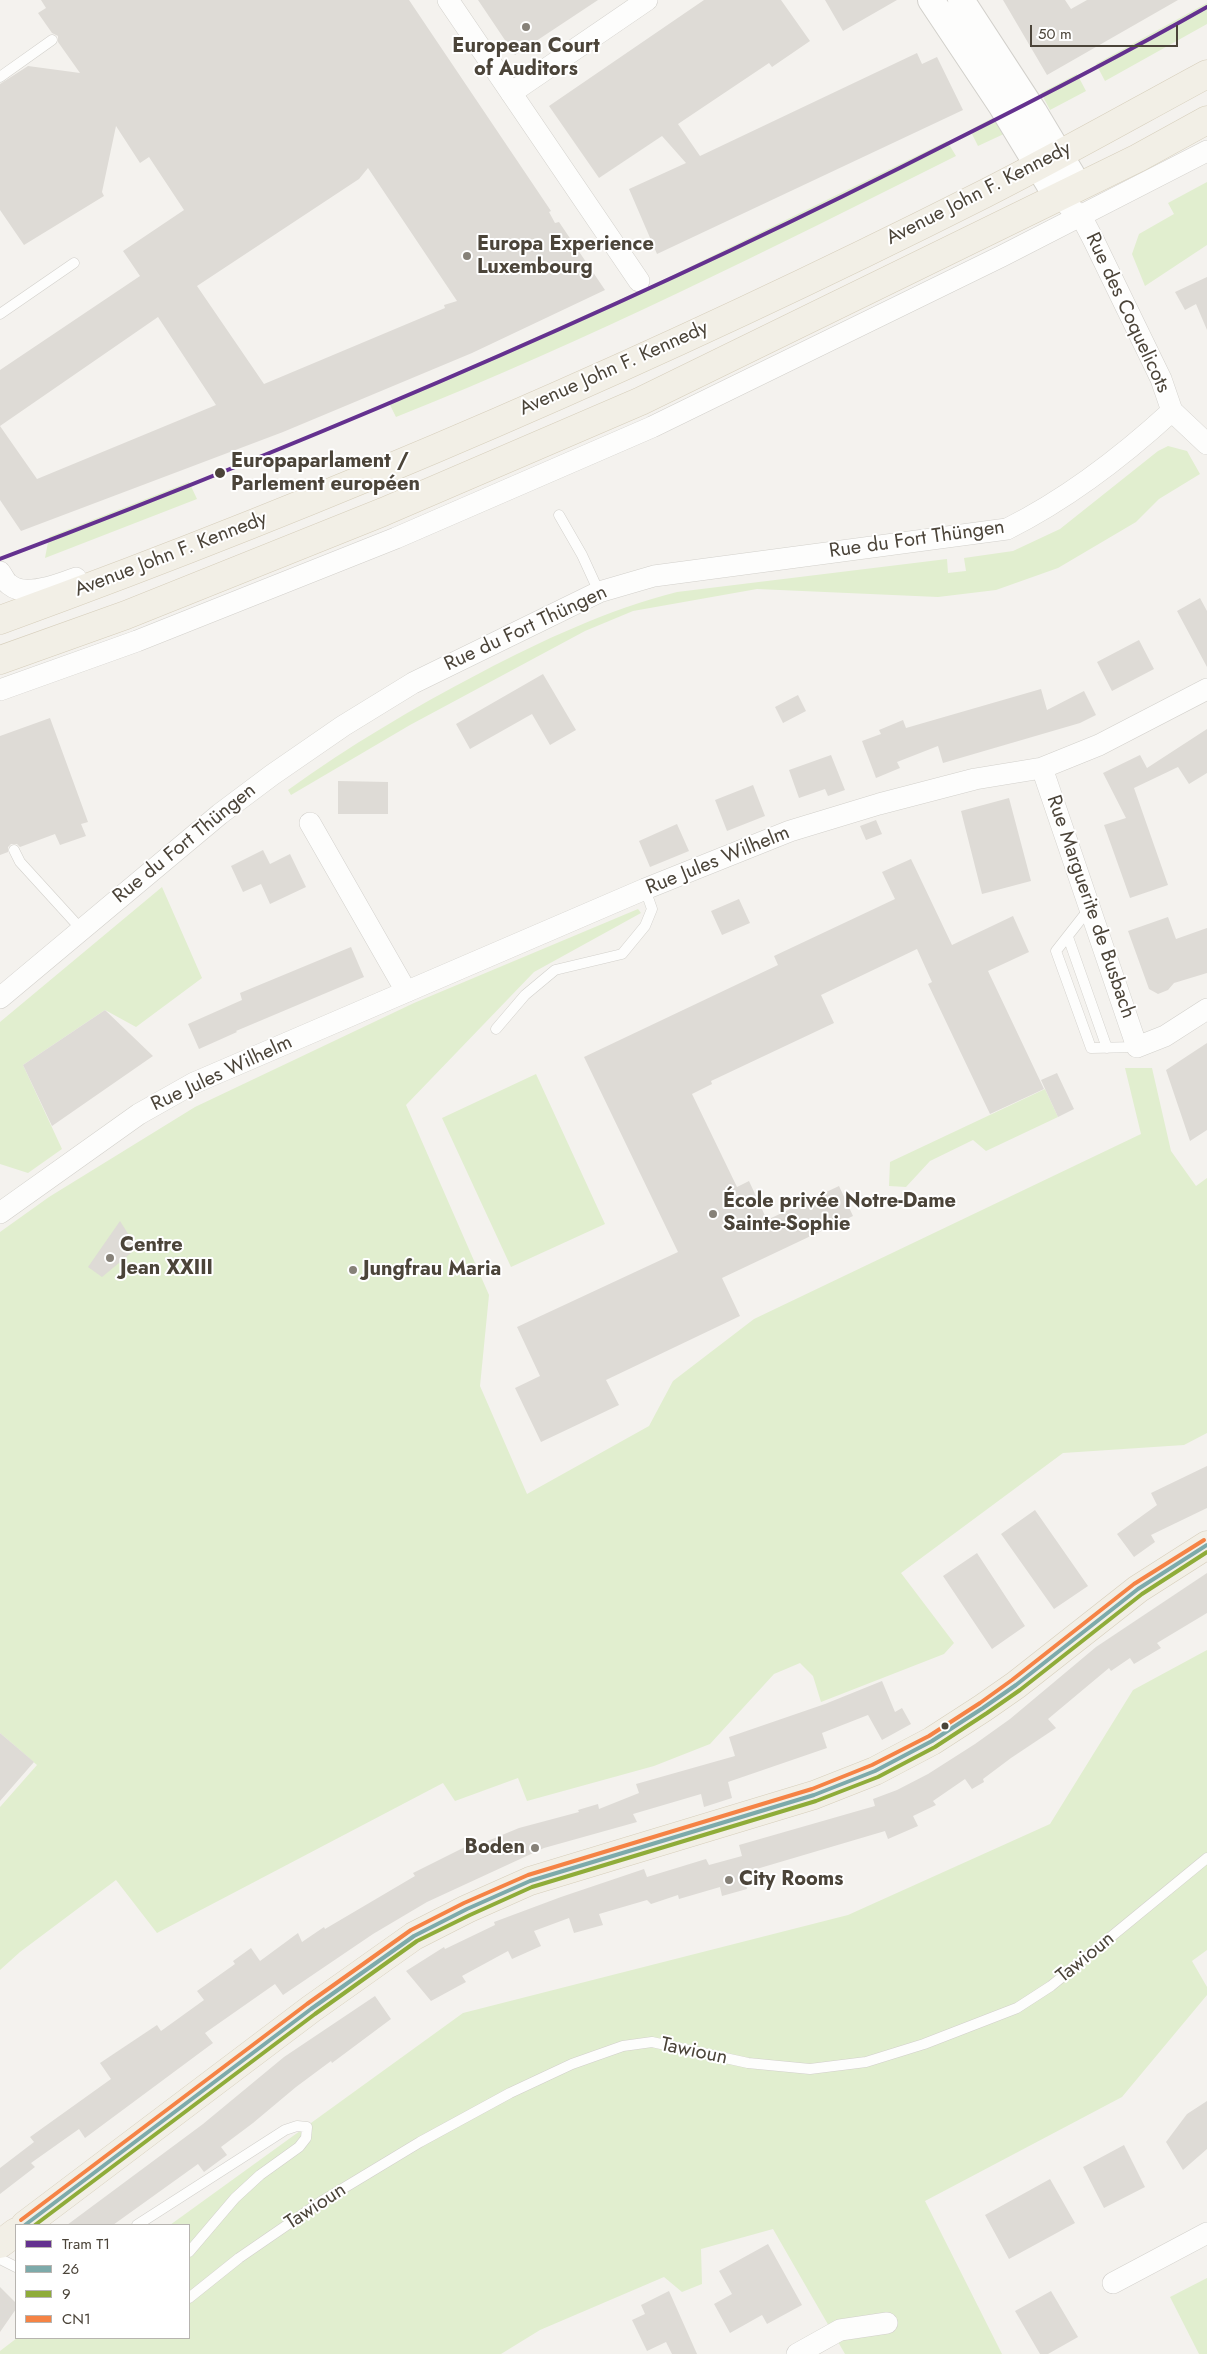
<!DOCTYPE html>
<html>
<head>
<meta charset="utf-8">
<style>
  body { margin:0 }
  #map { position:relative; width:1207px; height:2354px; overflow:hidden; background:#f4f2ee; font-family:Jost,sans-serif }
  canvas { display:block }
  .legend { position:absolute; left:15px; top:2224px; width:175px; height:115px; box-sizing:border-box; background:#fff; border:1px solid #b7b4b0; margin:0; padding:6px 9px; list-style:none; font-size:15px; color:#4b4439 }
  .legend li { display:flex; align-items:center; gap:10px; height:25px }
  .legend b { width:25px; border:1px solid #b7b4b0 }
  .scale { position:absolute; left:1030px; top:25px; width:148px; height:22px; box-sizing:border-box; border:2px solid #4b4439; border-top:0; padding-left:6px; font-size:15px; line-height:18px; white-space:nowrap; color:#4b4439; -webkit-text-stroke:4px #fff; paint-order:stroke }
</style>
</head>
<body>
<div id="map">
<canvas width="1207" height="2354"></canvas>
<ul class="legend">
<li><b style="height:6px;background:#64318f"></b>Tram T1</li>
<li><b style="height:6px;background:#7daaaa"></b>26</li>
<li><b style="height:6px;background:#8fac39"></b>9</li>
<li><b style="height:6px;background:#f58345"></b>CN1</li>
</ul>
<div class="scale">50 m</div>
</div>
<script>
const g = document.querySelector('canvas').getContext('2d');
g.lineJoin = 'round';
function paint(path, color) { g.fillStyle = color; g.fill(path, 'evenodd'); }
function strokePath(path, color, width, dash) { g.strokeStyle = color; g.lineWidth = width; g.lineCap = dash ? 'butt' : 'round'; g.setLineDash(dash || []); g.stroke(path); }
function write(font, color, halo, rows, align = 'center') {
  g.font = font + ' Jost,sans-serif'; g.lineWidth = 4; g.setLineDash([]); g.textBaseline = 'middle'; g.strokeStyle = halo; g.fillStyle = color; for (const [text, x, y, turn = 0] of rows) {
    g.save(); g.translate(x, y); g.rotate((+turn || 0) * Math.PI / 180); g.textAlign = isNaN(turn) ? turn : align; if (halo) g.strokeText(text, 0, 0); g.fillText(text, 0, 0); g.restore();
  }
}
const green = new Path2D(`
  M1207,3V24L1105,81L1096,64Z
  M1077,74L1086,91L1050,110L1041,93Z
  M996,116L1006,133L978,146L970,130Z
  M947,141L956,156C772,248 588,341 396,417L389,403L659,282Z
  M1207,182V245L1145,286L1132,254L1139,234L1174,214L1168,203Z
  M1168,446L1187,451L1200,474L1159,499L1136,522L1058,568L996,590L938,597L757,589L633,611L585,631L410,725L291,795L288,790C349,746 413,708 480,673C543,640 607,610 677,592L947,559L948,573L966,571L964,558L1013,551L1060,529L1158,451Z
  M189,482L197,499L45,558L49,537Z
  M162,887L202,978L136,1027L105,1010L23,1065L62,1149L28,1173L0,1164V1022Z
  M638,909L641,913L534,972L406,1105L489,1295L480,1386L527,1494L649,1426L673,1381L754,1319L1141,1134L1125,1068H1152L1171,1151L1196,1186L1207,1178V1433L1184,1445L1063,1453L901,1573L954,1643L944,1654L821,1702L813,1676L800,1663L774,1674L710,1744L654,1766L527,1801L518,1778L455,1801L443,1783L157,1933L116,1880L20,1952L0,1970V1807L37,1765L0,1733V1232L49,1197L195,1107L414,1003Z
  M536,1074L605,1224L511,1267L442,1118Z
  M1045,1089L1058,1117L986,1151L973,1140L930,1161L906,1187L889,1186L890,1162Z
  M1207,1650V1950L1192,1961L1207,1987V1995L1122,2097L925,2201L1002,2354H845L773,2229L701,2249L702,2284L682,2292L664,2277L540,2330L501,2354H0V2351L17,2338H189V2225H170L463,2013L848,1915L1050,1824L1133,1690Z
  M1207,2278V2354H1199L1170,2297Z`);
const building = new Path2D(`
  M41,0H409L551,211L549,212L555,223L559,222L605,290L472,353L283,432L21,531L0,500V370L140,276L123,251L184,210L149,157L140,163L116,126L102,192L104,196L24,245L0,210V84L28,66L80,73L58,42V36L52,33L38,13L46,8ZM368,168L457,301L444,305L445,308L264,384L197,286L359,179ZM158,317L216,405L37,479L0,426Z
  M478,0H598L515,55Z
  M704,0H781L810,41L772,67L769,63L678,124L700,156L917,53L922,64L937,57L963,110L657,254L629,189L686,163L662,136L599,178L549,106Z
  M825,0H897L843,31Z
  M1003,0H1065L1071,9L1087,0H1178L1047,75Z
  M1207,277V330L1196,304L1185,310L1175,292Z
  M1200,598L1207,611V667L1177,611Z
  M1139,640L1154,669L1112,691L1097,662Z
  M543,674L576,730L550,745L532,714L470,749L456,724Z
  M1041,689L1047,710L1084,691L1096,715L1080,723L943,763L938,746L897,762L900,768L876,778L862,741L881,734L879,730L903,720L906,728Z
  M798,695L806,711L783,723L775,707Z
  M50,718L88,822L81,824L86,836L60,845L55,834L20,847L17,844H11L8,847V852L0,855V736Z
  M1207,729V773L1189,784L1178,767L1134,788L1168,885L1130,898L1104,825L1126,818L1103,773L1140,755L1147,768Z
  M831,755L845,790L828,796L825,789L799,798L789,770Z
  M338,781L388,782V814H338Z
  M753,785L765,816L727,831L715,800Z
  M1009,798L1031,881L982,894L961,811Z
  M876,820L882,834L866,840L860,826Z
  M677,824L689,851L650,867L639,841Z
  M263,850L270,864L290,854L306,887L270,904L261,884L243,892L231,866Z
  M911,859L952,945L1013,916L1029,952L988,971L1044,1089L990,1114L928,984L932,982L917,949L821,995L834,1023L711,1081L712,1084L692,1094L737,1187L749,1181L767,1220L839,1186L853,1216L722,1278L740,1316L606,1380L619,1405L541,1442L515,1388L540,1376L517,1327L678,1252L584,1057L778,965L774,956L895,899L882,872Z
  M739,899L750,923L722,935L711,911Z
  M1168,917L1176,939L1207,928V973L1174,983L1168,990L1158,994L1149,989L1128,931Z
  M351,947L364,977L236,1031L237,1032L199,1049L188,1024L242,1000L240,993Z
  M105,1010L153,1056L52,1126L23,1065Z
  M1207,1043V1130L1190,1141L1166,1070Z
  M1057,1073L1074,1109L1058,1117L1041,1080Z
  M120,1221L137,1248L102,1277L88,1267Z
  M1207,1466V1508L1151,1535L1155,1542L1134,1557L1117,1534L1157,1505L1151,1493Z
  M1035,1510L1088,1586L1054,1609L1001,1534Z
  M977,1553L1025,1626L992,1649L943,1576Z
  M1207,1573V1613L1157,1643L1161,1648L1134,1664L1130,1658L1111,1671L1109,1668L1048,1719L1056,1728L1011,1758L983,1779L984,1782L972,1789L965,1779L933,1801L936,1805L913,1816L918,1826L888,1839L885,1831L743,1873L747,1889L722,1896L720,1887L679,1899L678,1895L651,1904L647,1900L599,1914L603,1925L574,1933L569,1918L534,1931L541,1946L512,1959L508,1951L462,1976L466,1982L431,2001L406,1971L444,1947L445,1949L495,1925L494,1922L561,1897L644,1869L647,1877L706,1859L709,1865L742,1856L739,1845L875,1806L873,1799L897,1790L928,1774L975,1744L1010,1719L1096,1647Z
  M882,1681L895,1712L902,1708L911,1724L882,1740L868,1715L822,1733L827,1748L728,1782L732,1798L704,1807L701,1794L633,1814L637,1822L544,1848L427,1902L373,1934L283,1995L275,1984L205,2033L213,2043L85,2138L79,2129L31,2163L35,2167L0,2194V2168L34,2142L30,2137L111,2079L100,2063L157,2025L161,2031L204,2000L197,1991L235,1964L233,1961L251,1948L260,1961L298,1933L302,1942L324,1927L325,1929L415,1876L413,1873L471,1844L473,1847L519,1828L579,1812L578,1810L598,1804L599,1809L639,1793L636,1784L735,1756L729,1737L825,1704Z
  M0,1733L34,1762L0,1801Z
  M375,1996L391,2019L332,2063L331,2061L296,2087L253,2123L221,2147L227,2155L204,2172L198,2164L113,2225H67L203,2124L284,2057Z
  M1207,2101V2149L1183,2170L1166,2142L1187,2114Z
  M1124,2145L1145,2187L1104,2208L1083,2167Z
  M1050,2179L1075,2223L1009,2259L985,2215Z
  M768,2244L802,2305L767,2324L762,2315L730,2333L714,2304L732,2294L719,2271Z
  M0,2287L16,2303V2309L0,2332Z
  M669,2291L697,2354H672L666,2342L647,2351L632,2320L645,2314L641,2305Z
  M1051,2291L1078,2337L1048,2354H1040L1015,2311Z`);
const service = new Path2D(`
  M0,77L52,40
  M0,314L74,263
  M559,515L582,555L599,592
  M14,850L20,862L81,929
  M1089,909L1056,951L1091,1048L1137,1047
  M1068,937L1107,1048
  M496,1029L525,995L555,970L622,954L645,926L652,909L645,889
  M137,2225L285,2130L297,2126L307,2127L306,2138L299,2147L260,2175L235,2198L189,2252
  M0,2259L16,2267
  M189,2298L239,2258L319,2203L420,2142L510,2093L572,2064L623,2046L652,2042L748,2063L810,2069L866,2062L924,2044L1017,2008L1051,1986L1207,1858`);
const minor = new Path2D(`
  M448,0L639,281
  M511,93L647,0
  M1069,207L1081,216L1093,239L1161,379L1172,411L1207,444
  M0,572C3,576 6,583 10,585C26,598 60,584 76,578
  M0,690L137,641L396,538L652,427L1002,256L1207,151
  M1042,768L1137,1047L1165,1036L1207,1009
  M310,823L406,991
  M0,998L220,814L272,775L343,726L413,683L599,592L654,576L1007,529C1067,499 1123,456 1172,411
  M0,1213L139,1114L194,1083L645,889L790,831L879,804L975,779L1042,768L1099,745L1207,689
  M1113,2283L1207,2233
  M797,2354L840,2330L887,2323`);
const tertiary = new Path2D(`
  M931,0L1001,105L1057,197
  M961,0L1034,112L1079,187`);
const primary = new Path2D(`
  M0,620C336,498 665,355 984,194C1059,156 1133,114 1207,74
  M0,660L126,615L383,512L641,401L1138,158L1207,120
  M25,2225L311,2009L414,1936L467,1909L530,1881L814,1795L875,1771L932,1741L983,1708L1016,1685L1138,1589L1207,1545
  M0,2244L16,2232`);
const bus1 = new Path2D(`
  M25,2225L311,2009L414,1936L467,1909L530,1881L814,1795L875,1771L932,1741L983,1708L1016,1685L1138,1589L1207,1545`);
const bus2 = new Path2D(`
  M35,2225L315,2014L417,1941L470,1915L532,1887L816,1801L878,1777L935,1747L987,1713L1020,1690L1142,1594L1207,1552`);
const bus3 = new Path2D(`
  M21,2220L307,2004L411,1930L464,1903L528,1875L812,1789L872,1765L929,1736L980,1703L1012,1680L1134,1584L1204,1540`);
const tram1 = new Path2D(`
  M0,559C325,436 644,299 953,141C1039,98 1124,54 1207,7`);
const markers = [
  [526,27,5,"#868178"],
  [467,256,5,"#868178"],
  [220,473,6,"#4b4439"],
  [713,1214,5,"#868178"],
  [110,1258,5,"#868178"],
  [353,1270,5,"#868178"],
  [945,1726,4.5,"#4b4439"],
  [535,1848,5,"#868178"],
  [729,1880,5,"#868178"]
];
const poiNames = [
  ["European Court",526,47,"center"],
  ["of Auditors",526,70,"center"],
  ["Europa Experience",477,245],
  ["Luxembourg",477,268],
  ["École privée Notre-Dame",723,1202],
  ["Sainte-Sophie",723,1225],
  ["Centre",120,1246],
  ["Jean XXIII",120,1269],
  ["Jungfrau Maria",363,1270],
  ["Boden",525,1848,"right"],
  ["City Rooms",739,1880]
];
const streetNames = [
  ["Avenue John F. Kennedy",979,194,-27],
  ["Rue des Coquelicots",1127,313,65],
  ["Avenue John F. Kennedy",614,369,-24],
  ["Rue du Fort Thüngen",917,540,-8],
  ["Avenue John F. Kennedy",171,555,-21],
  ["Rue du Fort Thüngen",526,629,-25],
  ["Rue du Fort Thüngen",185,844,-39],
  ["Rue Jules Wilhelm",718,861,-22],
  ["Rue Marguerite de Busbach",1090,907,71],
  ["Rue Jules Wilhelm",222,1074,-25],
  ["Tawioun",1086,1958,-39],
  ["Tawioun",694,2052,12],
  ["Tawioun",316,2207,-33]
];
const stopNames = [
  ["Europaparlament /",231,462],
  ["Parlement européen",231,485]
];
paint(green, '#e1eecf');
paint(building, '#dedbd6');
strokePath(service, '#d2d0cb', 11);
strokePath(minor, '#d2d0cb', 22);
strokePath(tertiary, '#d2d0cb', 28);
strokePath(primary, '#d6cebb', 29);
strokePath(service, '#fdfdfc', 10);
strokePath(minor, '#fdfdfc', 21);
strokePath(tertiary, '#fdfdfc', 26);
strokePath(primary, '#f2efe6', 28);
strokePath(bus1, '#7daaaa', 4);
strokePath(bus2, '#8fac39', 4);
strokePath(bus3, '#f58345', 4);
strokePath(tram1, '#64318f', 4);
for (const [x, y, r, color] of markers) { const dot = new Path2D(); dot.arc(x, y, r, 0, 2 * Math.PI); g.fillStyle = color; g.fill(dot); strokePath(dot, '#fff', 2); }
write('bold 20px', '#4b4439', '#fff', poiNames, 'left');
write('20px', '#4b4439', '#fff', streetNames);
write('bold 20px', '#4b4439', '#fff', stopNames, 'left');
</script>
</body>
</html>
